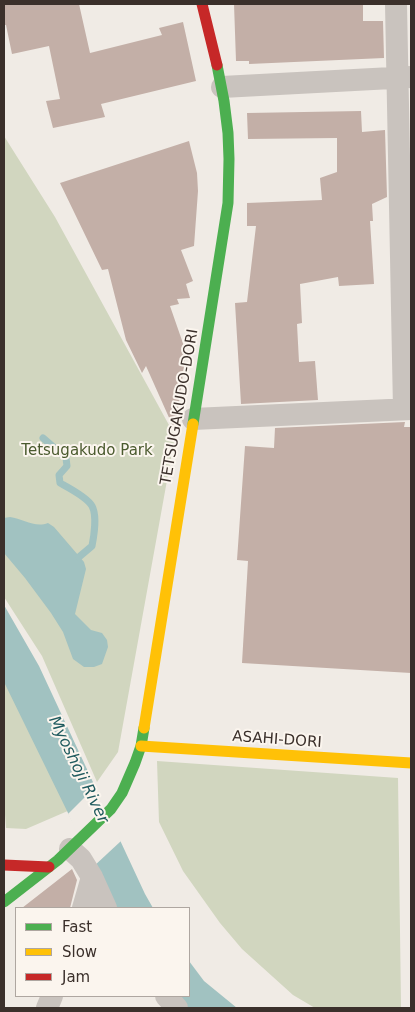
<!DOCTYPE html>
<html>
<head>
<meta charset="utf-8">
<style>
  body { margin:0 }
  #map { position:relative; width:415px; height:1012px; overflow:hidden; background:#f0ebe5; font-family:"DejaVu Sans",sans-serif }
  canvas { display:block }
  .frame { position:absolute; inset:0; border:5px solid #3b302b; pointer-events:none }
  .legend { position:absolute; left:15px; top:907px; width:175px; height:90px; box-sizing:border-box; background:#fbf5ee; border:1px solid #aea6a0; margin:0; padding:6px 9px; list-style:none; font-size:15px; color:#3b302b }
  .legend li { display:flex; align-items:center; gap:10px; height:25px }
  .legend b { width:25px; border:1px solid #aea6a0 }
</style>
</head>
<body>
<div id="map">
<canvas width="415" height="1012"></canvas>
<div class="frame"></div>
<ul class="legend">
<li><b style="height:6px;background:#4caf50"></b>Fast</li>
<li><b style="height:6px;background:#ffc107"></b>Slow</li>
<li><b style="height:6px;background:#c62828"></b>Jam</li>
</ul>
</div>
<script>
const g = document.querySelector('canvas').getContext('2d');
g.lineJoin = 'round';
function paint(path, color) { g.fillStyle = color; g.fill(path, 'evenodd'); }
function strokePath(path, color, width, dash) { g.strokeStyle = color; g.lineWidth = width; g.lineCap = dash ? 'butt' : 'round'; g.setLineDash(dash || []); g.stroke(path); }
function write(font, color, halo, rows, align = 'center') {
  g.font = font + ' "DejaVu Sans",sans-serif'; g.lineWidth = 4; g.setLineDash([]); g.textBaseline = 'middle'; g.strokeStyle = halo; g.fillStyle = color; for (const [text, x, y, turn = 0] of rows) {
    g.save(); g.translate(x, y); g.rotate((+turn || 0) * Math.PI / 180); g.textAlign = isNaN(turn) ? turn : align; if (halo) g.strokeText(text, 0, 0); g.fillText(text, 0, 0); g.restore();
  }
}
const green = new Path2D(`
  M4,136L55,217L175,436L118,752L97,782L42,656L4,597Z
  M4,676L70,810L26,829L6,828L4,801Z
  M157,761L398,778L401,1008H315L293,995L242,949L220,923L183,871L159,822Z`);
const water = new Path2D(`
  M10,517C23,519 35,528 48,523L54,527L84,562L86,569L75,614L91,630L102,633L107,640L108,647L102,664L94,667H84L73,659L63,632L51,613L25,578L4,553V518Z
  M4,605L39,666L145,894L153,908H111L90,858L4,682Z
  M189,961L204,981L237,1008H181L170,996H189Z`);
const pier = new Path2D(`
  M97,785L121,841L93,867L68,814Z`);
const stream = new Path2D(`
  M43,438L66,458L67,466L59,475L60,483C69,488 87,497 92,506C97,515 94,536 92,546L79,557`);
const building = new Path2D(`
  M4,4H79L90,53L162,35L159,28L183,22L196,81L101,104L105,117L53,128L46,101L60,99L49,46L12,54L6,25H4Z
  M234,4H363V21H383L384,58L249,64V61H236Z
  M361,111L362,132L385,130L387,197L372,204L373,221H370L374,284L339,286L338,277L300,284L302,323L297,324L299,362L315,361L318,400L241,404L235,303L247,302L256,226H247V203L322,200L320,178L337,172V138L248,139L247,113Z
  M189,141L197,173L198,191L194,246L181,250L193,281L186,284L190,298L177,299L179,304L170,306L186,352L175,431L146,366L142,373L126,340L108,269L102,270L60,183Z
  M405,422L404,427H411V673L242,663L248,561L237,560L245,446L274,448L275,428Z
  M72,869L77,880L70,908H22Z`);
const street = new Path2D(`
  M396,4L404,409
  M222,87L411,77
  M193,419L411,409
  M70,849L81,859L92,877L106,908
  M83,908L92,877
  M166,996L177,1008
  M47,1008L52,996`);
const fast = new Path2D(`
  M193,424L228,203L229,159L228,133L224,101L217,65
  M4,902L58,860L111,809L122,793L135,763L141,746L144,728`);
const slow = new Path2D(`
  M144,728L193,424
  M141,746L411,763`);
const jam = new Path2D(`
  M202,4L217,65
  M4,865L49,867`);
const streetNames = [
  ["TETSUGAKUDO-DORI",180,407,-80],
  ["ASAHI-DORI",277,740,4]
];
const parkNames = [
  ["Tetsugakudo Park",87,451]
];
const waterNames = [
  ["Myoshoji River",78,770,64]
];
paint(green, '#d1d6bf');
paint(water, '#a1c2c1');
paint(pier, '#f0ebe5');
strokePath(stream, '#a1c2c1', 7);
paint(building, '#c3afa7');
strokePath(street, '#c9c3be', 22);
strokePath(fast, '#4caf50', 11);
strokePath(slow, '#ffc107', 11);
strokePath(jam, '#c62828', 11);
write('15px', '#3b302b', '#fbf5ee', streetNames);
write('15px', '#4a5a2e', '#fbf5ee', parkNames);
write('italic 16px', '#1f5a5e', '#fbf5ee', waterNames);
</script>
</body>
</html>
